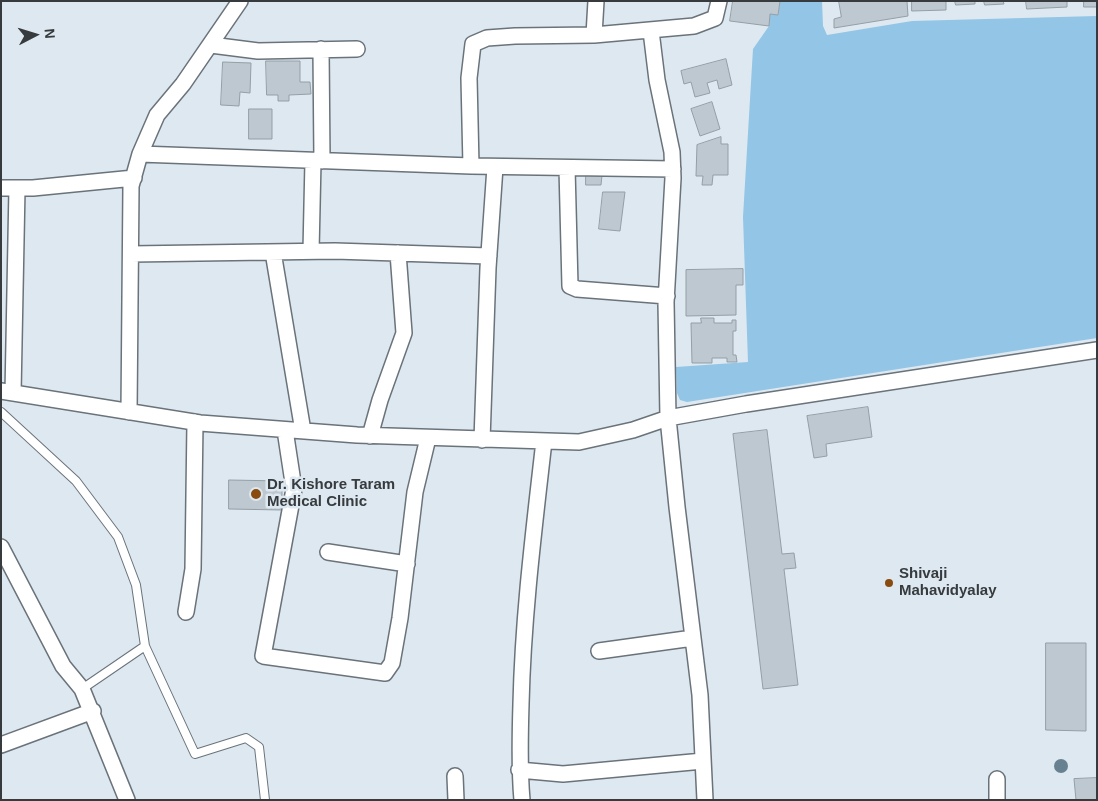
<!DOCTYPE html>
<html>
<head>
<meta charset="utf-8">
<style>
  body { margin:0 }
  #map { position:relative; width:1098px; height:801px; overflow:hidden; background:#dde8f0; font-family:Helvetica,sans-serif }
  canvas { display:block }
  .frame { position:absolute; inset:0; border:2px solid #373b3e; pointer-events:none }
  .north { position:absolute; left:10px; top:10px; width:50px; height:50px; -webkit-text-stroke:4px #dde8f0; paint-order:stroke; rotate:85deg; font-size:14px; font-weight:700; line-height:20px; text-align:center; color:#373b3e }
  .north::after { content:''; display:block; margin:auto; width:18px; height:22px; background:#373b3e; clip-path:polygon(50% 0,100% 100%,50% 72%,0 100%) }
</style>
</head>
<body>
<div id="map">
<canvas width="1098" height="801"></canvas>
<div class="frame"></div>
<div class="north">N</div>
</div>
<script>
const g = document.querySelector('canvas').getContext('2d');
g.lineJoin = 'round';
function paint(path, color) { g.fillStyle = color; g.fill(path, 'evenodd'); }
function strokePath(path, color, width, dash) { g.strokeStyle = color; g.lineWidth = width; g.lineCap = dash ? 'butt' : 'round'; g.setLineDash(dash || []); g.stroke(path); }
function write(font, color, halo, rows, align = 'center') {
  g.font = font + ' Helvetica,sans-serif'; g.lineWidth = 5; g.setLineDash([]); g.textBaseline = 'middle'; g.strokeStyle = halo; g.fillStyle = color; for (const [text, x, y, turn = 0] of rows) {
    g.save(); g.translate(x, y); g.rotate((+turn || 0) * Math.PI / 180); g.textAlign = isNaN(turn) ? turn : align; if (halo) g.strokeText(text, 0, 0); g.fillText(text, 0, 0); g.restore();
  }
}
const green = new Path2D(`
  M780,1H822L823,26L827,35L912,21L1097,16V338L687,402L680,400L677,393L676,367L748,362L743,217L753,49L769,26L770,14L778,15Z`);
const building = new Path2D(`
  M733,1H780L778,15L770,14L769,26L730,21Z
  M839,1H907L908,16L834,28V19L841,17Z
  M912,1H946V10L912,11Z
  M955,1H975V4L956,5Z
  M984,1H1003L1004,4L985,5Z
  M1026,1H1067V7L1027,9Z
  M1084,1H1097V7H1084Z
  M726,59L732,85L719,89L717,80L707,83L710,93L695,97L691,82L684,84L681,71Z
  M266,61H300V82H310L311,94L289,95V101H278V95H267Z
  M223,62L251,63L250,93L240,92L239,106L221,105Z
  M712,102L720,129L700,136L691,109Z
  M249,109H272V139H249Z
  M721,137V144H728V175H713L712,185H702L703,176H696L697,145Z
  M586,174L602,175L601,185H586Z
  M603,192H625L620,231L599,229Z
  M743,269V285H736V315L686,316V270Z
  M701,318H714V323H732V320H736V331H733V355H736L737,362H727V358H712V363H692L691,323H701Z
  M868,407L872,437L826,444L827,456L814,458L807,416Z
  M767,430L782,554L794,553L796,568L784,569L798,685L763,689L733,434Z
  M229,480L282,481V510L229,509Z
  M1046,643H1086V731L1046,730Z
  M1097,778V800H1076L1074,779Z`);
const service = new Path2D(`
  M1,412L76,481L118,537L136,585L145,646
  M82,689L145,646L195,754L246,738L259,747L265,800`);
const minor = new Path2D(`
  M651,31L657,80L672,152L673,178L666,302L668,418L677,507L700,695L705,800
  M594,35L596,1
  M211,45L258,51L357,49
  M321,49L322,161
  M140,154L471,166L673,169
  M471,166L469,78L473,44L487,38L515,36L594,35L694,26L715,18L719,1
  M567,168L570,286L577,289L667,296
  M1,188H33L134,178
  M311,251L313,161
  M273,252L303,431
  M131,254L335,251L489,256
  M1,391L200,423L357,435L579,442L633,430L668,418L746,404L1097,350
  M13,393L17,188
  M129,412L131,186L140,154L157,115L183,84L240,1
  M285,430L294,489L263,656L385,673L392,663L400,618L415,492L428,438
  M370,436L380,400L404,333L398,253
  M482,440L488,268L495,167
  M1,547L63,666L82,689L127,800
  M328,552L407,564
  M186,612L193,569L195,422
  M599,651L693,638
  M1,745L93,711
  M519,770L563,774L703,761
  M455,776L456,800
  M997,779V800
  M522,800C519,768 520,736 521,704C523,616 534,529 544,441`);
const trees = [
  [1061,766]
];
const markers = [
  [256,494,6,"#894b0e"],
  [889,583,5,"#894b0e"]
];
const poiNames = [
  ["Dr. Kishore Taram",267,485],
  ["Medical Clinic",267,502],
  ["Shivaji",899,574],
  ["Mahavidyalay",899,591]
];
paint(green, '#92c5e6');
paint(building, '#bdc8d0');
strokePath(building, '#949ea5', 1);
strokePath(service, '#6a737a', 10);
strokePath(minor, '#6a737a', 18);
strokePath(service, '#fff', 8);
strokePath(minor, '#fff', 15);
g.fillStyle = '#678190';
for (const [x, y] of trees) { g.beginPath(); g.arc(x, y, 7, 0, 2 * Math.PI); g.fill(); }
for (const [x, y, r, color] of markers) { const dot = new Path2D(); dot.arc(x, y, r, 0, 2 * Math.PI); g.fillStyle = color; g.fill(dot); strokePath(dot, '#dde8f0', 2); }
write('bold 15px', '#373b3e', '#dde8f0', poiNames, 'left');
</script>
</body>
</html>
